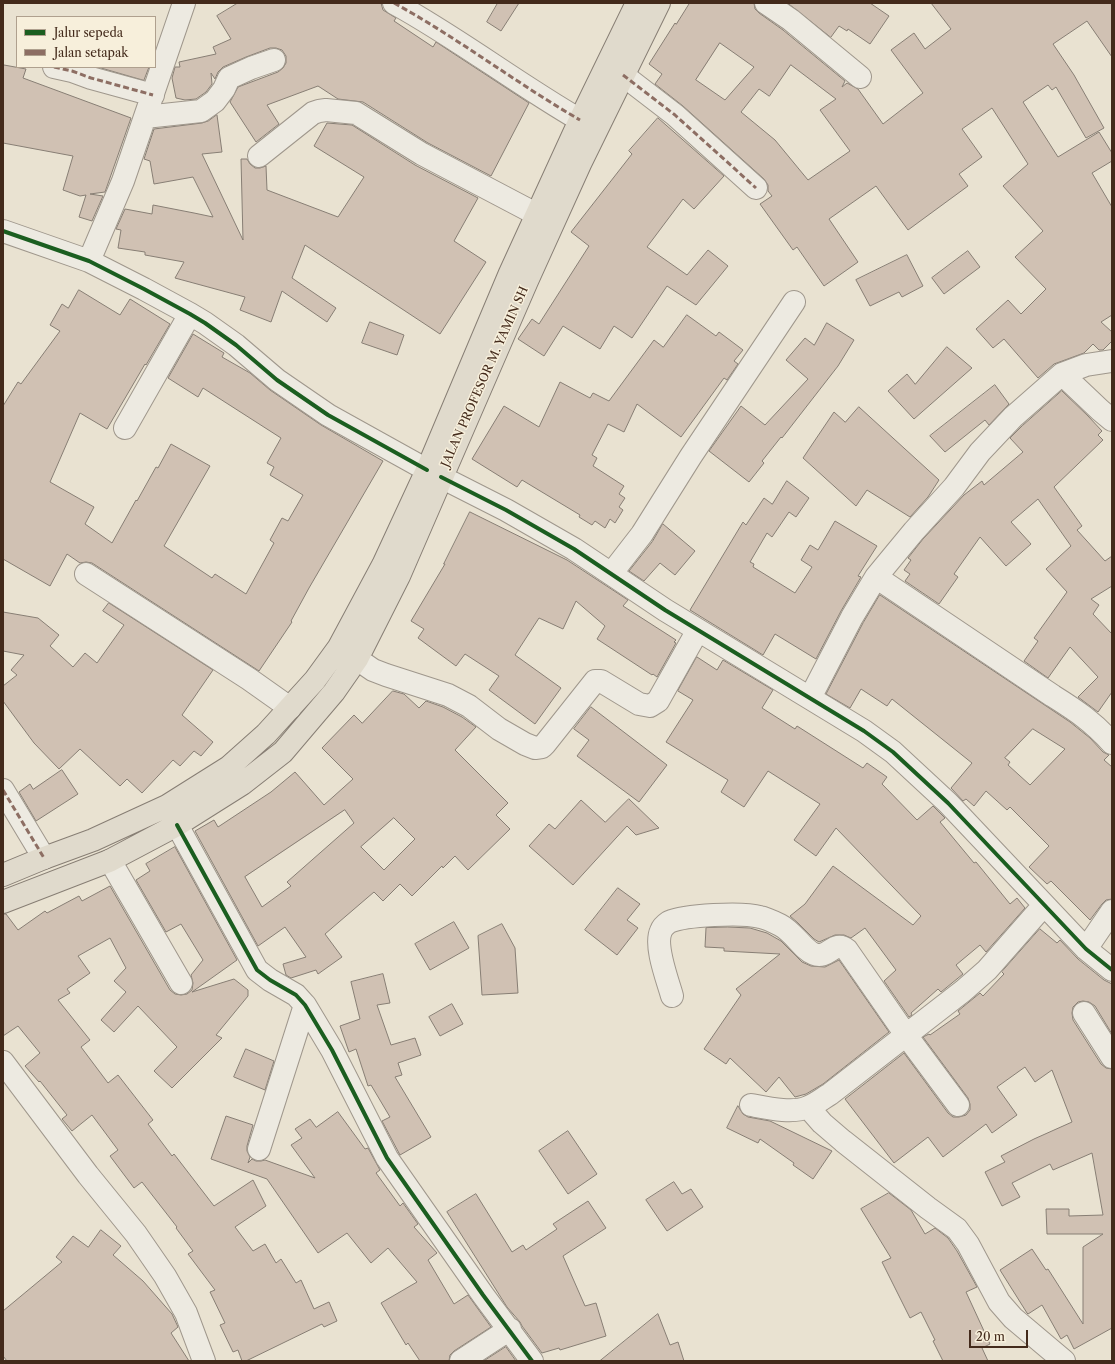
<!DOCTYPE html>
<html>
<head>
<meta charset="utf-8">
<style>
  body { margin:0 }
  #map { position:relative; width:1115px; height:1364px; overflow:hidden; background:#e9e2d1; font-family:"Libre Caslon Text",serif }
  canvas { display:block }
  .frame { position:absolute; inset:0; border:4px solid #432a1b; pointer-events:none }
  .legend { position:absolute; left:16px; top:16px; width:140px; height:52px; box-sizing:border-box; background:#f7efdb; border:1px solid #afa08e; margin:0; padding:5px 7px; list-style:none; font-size:12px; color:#432a1b }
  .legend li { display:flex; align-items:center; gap:8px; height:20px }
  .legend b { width:20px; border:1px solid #afa08e }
  .scale { position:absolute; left:969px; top:1330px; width:59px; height:18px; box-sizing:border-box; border:2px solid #432a1b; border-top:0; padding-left:5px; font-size:12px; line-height:14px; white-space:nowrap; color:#432a1b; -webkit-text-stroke:3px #f7efdb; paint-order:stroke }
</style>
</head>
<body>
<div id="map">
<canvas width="1115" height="1364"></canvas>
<div class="frame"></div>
<ul class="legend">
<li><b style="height:5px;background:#1b5e20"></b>Jalur sepeda</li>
<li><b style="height:5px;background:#8d6e63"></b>Jalan setapak</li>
</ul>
<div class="scale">20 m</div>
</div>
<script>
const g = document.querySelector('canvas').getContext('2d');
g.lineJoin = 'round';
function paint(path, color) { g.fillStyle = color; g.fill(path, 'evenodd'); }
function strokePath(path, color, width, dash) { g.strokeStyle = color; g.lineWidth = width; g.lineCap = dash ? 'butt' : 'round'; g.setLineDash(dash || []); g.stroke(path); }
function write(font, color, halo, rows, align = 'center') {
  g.font = font + ' "Libre Caslon Text",serif'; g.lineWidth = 3; g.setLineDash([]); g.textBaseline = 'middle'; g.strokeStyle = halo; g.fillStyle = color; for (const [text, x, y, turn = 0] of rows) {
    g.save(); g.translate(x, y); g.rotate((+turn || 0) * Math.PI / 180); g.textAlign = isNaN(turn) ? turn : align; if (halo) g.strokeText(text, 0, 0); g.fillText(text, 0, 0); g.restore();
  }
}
const building = new Path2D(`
  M238,3H381L383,10L396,18L394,21L433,47L436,42L529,103L491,176L428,143L363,102L338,99L318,86L267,105L279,124L256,142L230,102L238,87L278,72L283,68L286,63V56L282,50L276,48H270L246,57L223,67L218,72L215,79L211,73L212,84L206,92L196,99L185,100L176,98L172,78L175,67H180L179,62L216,54L213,47L231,39L217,16Z
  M498,3H519L501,31L487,22Z
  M690,3H754L755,9L759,13L783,30L845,81L842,87L847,83L858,89L883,124L923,93L891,50L914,33L925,49L951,29L931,3H1112V57L1087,21L1053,44L1074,75L1104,128L1086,138L1056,87L1052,90L1048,85L1023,102L1058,157L1099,132L1112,153V161L1092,173L1112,207V315L1101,322L1112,332V341L1103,350H1099L1093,344L1084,353L1054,364L1038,378L1004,339L993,348L976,329L1008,300L1021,314L1046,289L1015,257L1043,231L1003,186L1028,164L992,108L962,129L982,157L959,174L968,186L908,230L876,186L829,219L858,262L824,286L797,247L793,250L760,204L772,196L768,191V185L764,179L683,106L655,84L662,74L649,64L675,23L676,24ZM720,43L754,67L725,100L696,80ZM791,65L836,99L820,110L850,151L808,180L775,140L741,112L759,89L769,96Z
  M788,3H870L889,16L870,44L848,29L847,31L839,26L831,37Z
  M4,65L26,69L23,78L131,118L105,192L90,194L103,196L92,221L79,217L86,195L80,196L63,190L73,156L3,143V75Z
  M98,67H149L144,80Z
  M217,115L222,152L202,154L243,240L241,159H247L250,164L255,168H260L266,166L267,190L338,217L364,177L314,146L327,123L352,125L415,165L478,198L454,241L486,262L440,334L305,245L292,278L336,308L327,322L282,291L271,322L240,310L245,297L175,278L184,262L145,255V252L118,248L121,230L116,229L125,209L152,214L153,205L194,213L213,217L193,177L154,184L150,161L144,159L154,129L202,123L208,121Z
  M658,118L724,176L694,209L683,199L647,247L687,275L708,250L728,266L696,305L667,286L632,338L614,326L600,349L563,326L544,356L518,339L532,319L539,324L589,246L571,232L632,154L629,151Z
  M968,251L980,267L944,294L932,278Z
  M907,255L923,286L902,297L899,292L870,306L856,280Z
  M79,290L120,315L130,299L170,324L146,365L145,364L107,429L80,413L50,482L94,507L85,524L112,543L136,500L137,501L156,467L158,468L171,444L210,466L164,546L212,578L215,574L246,594L274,543L270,540L282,518L288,521L303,495L270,475L274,467L267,463L281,438L203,388L198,397L168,378L193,334L224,353L222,357L250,373L270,390L321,425L383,461L309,588L291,621L292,622L259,671L92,563L86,562L80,563L67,554L50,586L3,559V406L18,382L21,384L60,331L50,325L62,304L68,308Z
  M687,315L716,336L719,332L743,350L734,361L738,364L727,380L724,378L681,437L637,404L624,432L608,424L592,455L597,458L593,466L624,486L619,494L625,498L619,507L623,510L615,523L610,519L605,528L595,521L592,525L579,517L580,515L522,480L517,487L472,459L504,406L539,427L560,382L590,398L593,393L609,401L654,340L663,347Z
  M370,322L404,335L397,355L362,343Z
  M827,323L854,340L838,366L782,438L781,437L762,461L764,463L749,482L709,451L741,406L765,425L808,379L786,360L805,338L814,345Z
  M947,347L972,368L914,419L888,391L907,374L915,384Z
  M995,385L1009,404L989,425L985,420L945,452L930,436Z
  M1062,391L1088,416L1102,431L1098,435L1103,440L1054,487L1082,526L1077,530L1105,561L1112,556V586L1091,599L1099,605L1093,614L1112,634V692L1098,712L1078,697L1098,677L1070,647L1048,678L1024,661L1038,641L1034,638L1067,592L1046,569L1071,546L1038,499L1011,522L1031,544L1006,566L980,537L954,574L958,577L939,604L905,581L910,574L904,570L911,560L908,558L923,539L964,495L982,481L984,485L1023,452L1010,438L1022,426Z
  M859,407L939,480L928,497L910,517L867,490L856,506L803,458L834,412L845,422Z
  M787,481L809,498L796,517L789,512L772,537L767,533L750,562L754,564L753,567L795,593L812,567L801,560L810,545L818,550L835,521L877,546L858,576L861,577L841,611L816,659L775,634L763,655L690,610L743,522L746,525L764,498L772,504Z
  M470,512L567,560L628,600L623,606L676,640L674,642L676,643L657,677L653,674L652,675L597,639L605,626L576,601L563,629L539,618L515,655L561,688L535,724L489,690L499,676L465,654L456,666L418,638L424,629L411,621L445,564H444Z
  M663,524L695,551L675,575L660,563L644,581L629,571L652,542Z
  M880,595L1070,722L1090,738L1103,752L1109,755L1104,760L1112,767V899L1106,900L1102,904L1090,920L1051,881L1047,884L1029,867L1049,846L1010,807L1007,810L986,791L974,806L966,799L963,801L951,788L972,763L892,699L887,706L861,689L850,708L826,694L863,623ZM1033,729L1065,749L1030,785L1008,765L1010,762L1005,758Z
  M109,603L213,670L182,715L213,742L201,756L194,751L180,766L173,760L142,793L127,779L120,786L80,749L59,769L34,743L3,701V686L17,675L11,670L24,655L3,651V612L38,618L59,635L50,646L73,667L85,653L97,663L124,625L103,611Z
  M697,657L717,670L723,660L773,690L762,708L795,729L797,726L863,768L867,763L887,777L882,784L917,820L933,806L945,818L940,822L974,863L976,862L1010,904L1017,898L1025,908L986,952L980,945L956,965L963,974L941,992L938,989L911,1013L912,1015L909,1017L884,981L896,970L865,928L851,938L844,935H835L819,942L814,939L798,923L790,916L805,904L833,866L913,925L921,916L836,828L816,856L794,840L820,804L768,771L744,807L721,792L728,780L666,742L693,700L678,691Z
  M393,691L404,694L419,708L426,701L443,707L462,717L476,727L455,750L508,803L496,815L510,829L468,870L455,856L443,868L442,866L412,896L400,884L383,901L374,892L325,934L342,957L318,974L316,970L291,978L286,975L283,964L306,957L285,927L258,946L195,831L214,820L218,827L271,792L295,772L324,805L353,779L322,748L354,715L362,723ZM345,810L354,823L287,882L291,886L262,907L245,877ZM394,818L415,839L384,870L361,847Z
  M591,707L667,765L639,802L577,756L589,740L574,729Z
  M62,770L78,794L36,821L19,792L30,784L33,789Z
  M629,799L659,828L636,835L627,826L573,885L529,846L549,824L555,829L581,800L605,822Z
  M175,847L237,960L192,992L234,979L248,990V996L216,1035L222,1038L172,1088L154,1071L177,1047L138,1006L114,1032L101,1020L126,992L114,981L126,968L110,938L78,956L90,973L67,989L70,993L58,1000L90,1040L81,1047L108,1083L118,1075L153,1120L148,1124L172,1156L174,1154L214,1206L253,1180L266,1206L235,1227L253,1251L265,1244L276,1263L281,1259L296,1283L301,1280L314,1309L329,1302L337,1321L324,1327L322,1324L246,1361H242L238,1350L233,1352L220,1325L225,1323L210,1292L215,1290L188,1254L193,1251L176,1228L177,1227L142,1182L134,1188L110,1156L118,1150L92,1115L72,1131L62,1119L67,1115L40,1081L39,1082L25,1066L40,1053L18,1026L3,1036V914H6L18,930L45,911L47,913L79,896L82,901L110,886L170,990L175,994L181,995L187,994L192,990L193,983L191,975L203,960L181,924L166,932L136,880L150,871L146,864Z
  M618,888L640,904L627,920L638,928L617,955L585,930Z
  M454,922L469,948L430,970L415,944Z
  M502,924L515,948L518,993L482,995L478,936Z
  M728,927L750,928L767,933L781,941L802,962L811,966L825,967L839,960L889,1032L823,1084L806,1094L795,1097L779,1077L766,1092L730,1058L726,1064L704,1049L741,995L736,989L780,954L724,951V948L705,947L706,928Z
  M1040,929L1057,943L1060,940L1078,959L1104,980L1112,984V1034L1095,1006L1089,1002L1083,1001L1078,1002L1073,1007L1072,1013L1073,1020L1101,1064L1106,1068L1112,1069V1328L1074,1349L1067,1335L1061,1339L1042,1305L1028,1314L1027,1313L1000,1270L1032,1249L1046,1270L1048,1269L1083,1324V1247L1103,1234H1047L1046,1209H1069V1216L1103,1215L1092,1153L1053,1170L1050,1164L1012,1183L1020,1197L1002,1206L985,1172L1005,1162L1001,1156L1034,1139L1072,1122L1052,1070L1035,1082L1025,1067L997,1087L1017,1115L992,1133L986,1124L943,1157L928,1137L894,1163L845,1099L904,1053L948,1113L953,1117H959L966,1115L970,1110V1104L968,1098L923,1037L929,1034L930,1035L960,1014L958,1011L980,993L983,996L1004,974L1002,972Z
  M383,974L390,1003L377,1005L391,1045L415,1038L421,1055L398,1063L402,1075L395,1077L431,1137L400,1155L382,1121L390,1117L371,1085L368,1086L356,1049L349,1052L340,1026L360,1019L351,982Z
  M452,1004L463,1024L440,1036L429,1017Z
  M246,1049L274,1061L265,1090L234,1077Z
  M738,1106L743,1114L748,1117L770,1121L832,1151L813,1179L793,1165L794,1163L760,1139L758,1143L727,1128Z
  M338,1112L365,1149L368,1148L380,1170L376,1173L400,1206L403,1203L418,1224L414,1227L437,1253L428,1260L454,1304L468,1295L491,1327L454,1351L450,1355L449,1361H420L408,1343L406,1345L381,1303L417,1282L388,1248L371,1263L347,1233L318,1253L267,1179L211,1159L226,1116L253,1125L247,1146V1151L250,1157L248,1163L252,1159L256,1161H261L265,1160L315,1178L291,1145L302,1138L295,1129L310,1119L316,1127Z
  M568,1131L597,1174L568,1194L539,1151Z
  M674,1182L682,1194L691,1189L703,1207L667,1231L646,1200Z
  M889,1193L911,1210L925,1234L935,1228L948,1238L957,1251L977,1287L966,1292L990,1344L982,1348L988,1361H943L933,1341L935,1340L921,1312L910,1318L882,1262L891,1258L861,1209Z
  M476,1194L512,1252L523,1245L526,1250L557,1229L553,1224L588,1201L606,1228L563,1256L585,1306L596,1303L606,1336L560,1350L559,1348L542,1353L522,1326L520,1322L507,1307L447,1212Z
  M101,1230L121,1246L113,1255L143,1281L172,1314L178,1327L171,1333L189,1361H7L3,1356V1311L62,1262L56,1257L73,1236L88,1247Z
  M658,1314L670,1345L678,1342L684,1361H600Z
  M506,1347L516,1361H484Z`);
const minor = new Path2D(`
  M394,3C458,38 516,83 580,120
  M766,3L791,20L860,77
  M54,67L72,71L91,78L153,95
  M623,75L675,115L756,188
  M145,117L201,111L215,101L224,89L229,78L251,68L274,60
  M259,156L313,113L319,111L326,110L356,113L422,154L536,214
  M3,231L89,261L144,289L190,314L205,323L236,345L277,380L328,415L427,470
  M89,261L123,181L184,3
  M1062,374L1100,410L1112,420
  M125,428L190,314
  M441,477L506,510L574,549L665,610L864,731L893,752L948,803L1086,949L1112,970
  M86,574L249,679L290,708
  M611,574L642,534L691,456L794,302
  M876,577L1053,696C1077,711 1093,722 1112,743
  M357,659L373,670L386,675L448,695L469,706L499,729L525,744L535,748L542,747L545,744L595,681H601L639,704L650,706L658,701L698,630
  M810,698L852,617L876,577L914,531L954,487L980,452L1013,417L1062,374L1086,365L1112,361
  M3,790L44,858
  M177,825L257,970L270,980L296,995L305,1005L332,1050L387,1158L483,1295L532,1361
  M109,861L115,869L181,983
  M1086,949L1112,911
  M672,996C668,981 654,946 661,931C662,928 666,924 669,922C685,915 742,912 760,917C766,918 774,922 780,925C794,932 803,950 814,954C828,960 834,939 847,950L906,1035L958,1105
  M1084,1013L1112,1057
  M3,1062L88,1175L136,1234L165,1276L186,1313L204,1361
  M751,1105C767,1108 793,1114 808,1107C816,1104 823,1098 830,1094L963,991L987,970L1044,905
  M808,1107L822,1123L843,1141L928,1208L957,1229L968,1244L999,1302L1013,1318L1064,1361
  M259,1149L305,1005
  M461,1361L510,1329`);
const highway = new Path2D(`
  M3,875L44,858L93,840L167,806L229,767L266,734L315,680L339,647L383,565L427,470L510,273L580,120L637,3
  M3,902L109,861L177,825L242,784L283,752L334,692L357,659L399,576L527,281L580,164L659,3`);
const quiet = new Path2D(`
  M394,3C458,38 516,83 580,120
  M54,67L72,71L91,78L153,95
  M623,75L675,115L756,188
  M3,790L44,858`);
const cycleway = new Path2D(`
  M3,231L89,261L144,289L190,314L205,323L236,345L277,380L328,415L427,470
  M441,477L506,510L574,549L665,610L864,731L893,752L948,803L1086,949L1112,970
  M177,825L257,970L270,980L296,995L305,1005L332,1050L387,1158L483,1295L532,1361`);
const streetNames = [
  ["JALAN PROFESOR M. YAMIN SH",485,377,-66]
];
paint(building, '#d0c1b3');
strokePath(building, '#877e74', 1);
strokePath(minor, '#9f978c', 24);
strokePath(highway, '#877e74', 24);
strokePath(minor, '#edeae1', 22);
strokePath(highway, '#e0dacc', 22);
strokePath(quiet, '#8d6e63', 3, [6, 3]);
strokePath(cycleway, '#1b5e20', 4);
write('12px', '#432a1b', '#f7efdb', streetNames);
</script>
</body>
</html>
